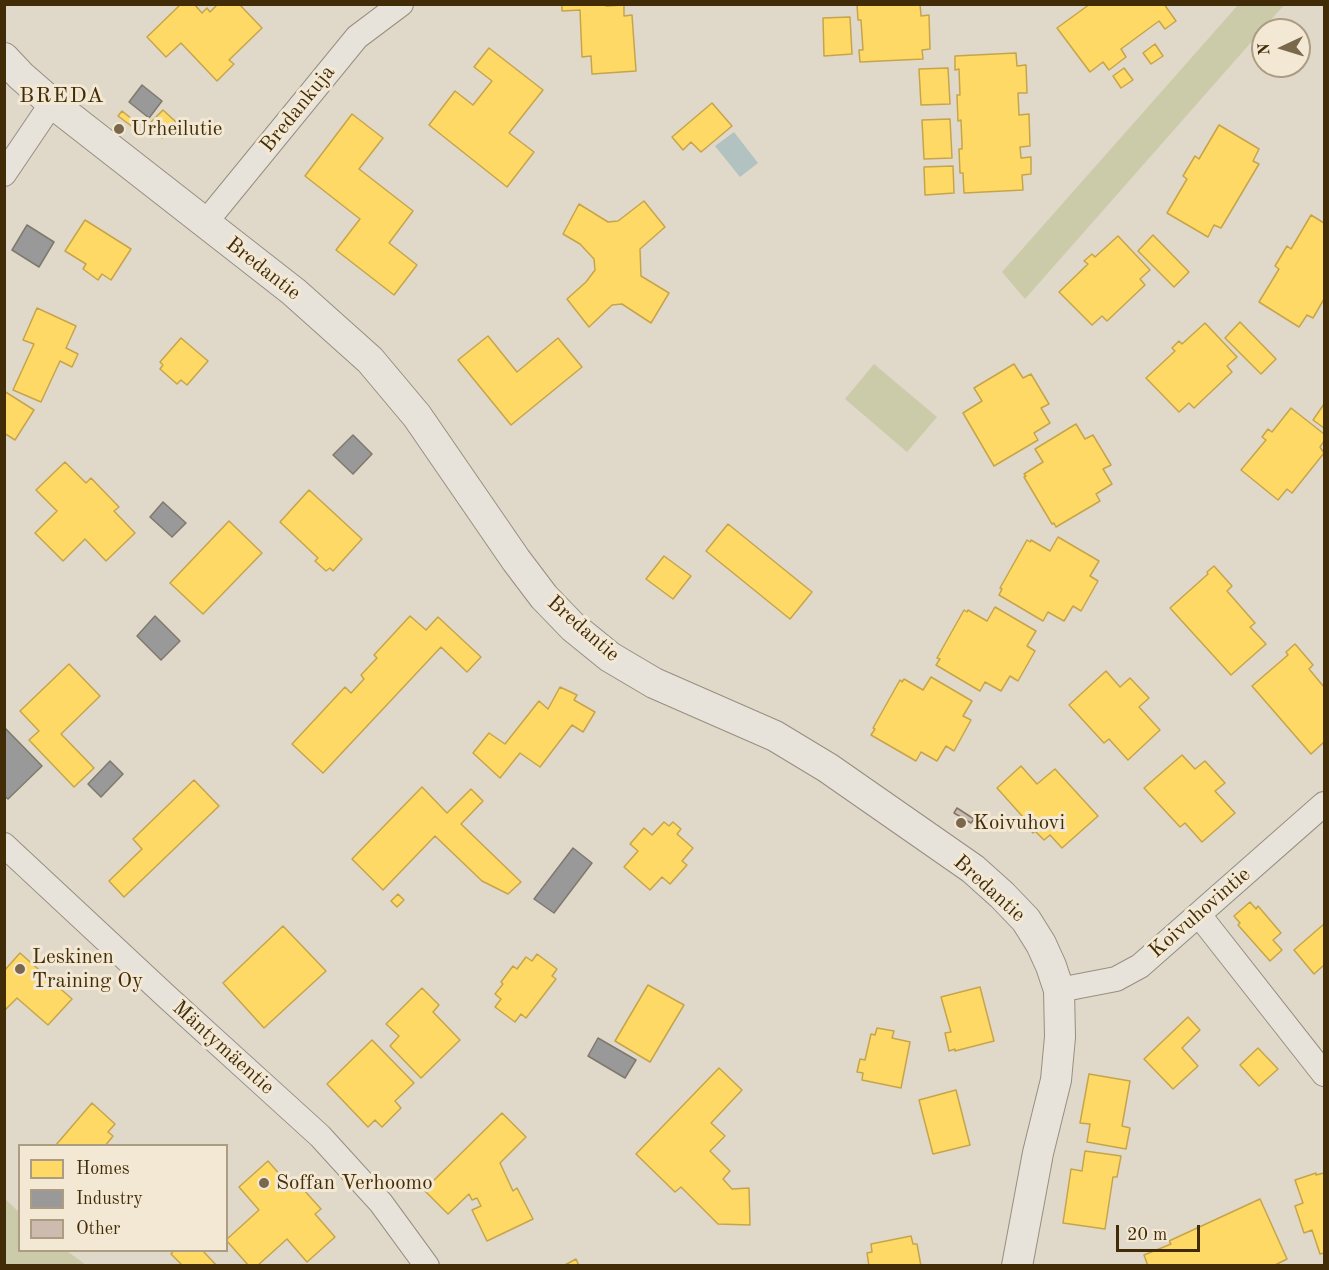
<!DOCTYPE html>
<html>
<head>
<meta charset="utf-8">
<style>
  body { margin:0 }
  #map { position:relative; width:1329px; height:1270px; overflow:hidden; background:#e0d8c8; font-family:"Old Standard TT",serif }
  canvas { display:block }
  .frame { position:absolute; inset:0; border:6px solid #422c07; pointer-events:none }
  .legend { position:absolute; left:18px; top:1144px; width:210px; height:108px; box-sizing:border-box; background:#f2e8d4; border:2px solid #ac9d82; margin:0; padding:8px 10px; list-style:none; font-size:18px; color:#422c07 }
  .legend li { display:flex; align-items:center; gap:12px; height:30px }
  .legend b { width:30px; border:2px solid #ac9d82 }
  .north { position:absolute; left:1251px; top:18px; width:60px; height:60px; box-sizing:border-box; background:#f2e8d4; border:2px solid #ac9d82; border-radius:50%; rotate:266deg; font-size:16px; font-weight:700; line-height:24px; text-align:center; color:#422c07 }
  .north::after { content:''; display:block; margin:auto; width:21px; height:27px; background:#79684b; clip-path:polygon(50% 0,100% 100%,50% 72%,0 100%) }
  .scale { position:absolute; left:1116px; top:1225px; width:84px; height:27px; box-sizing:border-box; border:3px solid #422c07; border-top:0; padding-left:8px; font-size:18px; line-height:21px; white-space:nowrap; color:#422c07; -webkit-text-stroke:4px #f2e8d4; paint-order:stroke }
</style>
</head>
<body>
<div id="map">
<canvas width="1329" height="1270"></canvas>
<div class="frame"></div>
<ul class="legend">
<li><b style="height:16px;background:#ffd966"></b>Homes</li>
<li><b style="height:16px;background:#999"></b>Industry</li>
<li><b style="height:16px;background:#ccbbae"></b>Other</li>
</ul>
<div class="north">N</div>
<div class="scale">20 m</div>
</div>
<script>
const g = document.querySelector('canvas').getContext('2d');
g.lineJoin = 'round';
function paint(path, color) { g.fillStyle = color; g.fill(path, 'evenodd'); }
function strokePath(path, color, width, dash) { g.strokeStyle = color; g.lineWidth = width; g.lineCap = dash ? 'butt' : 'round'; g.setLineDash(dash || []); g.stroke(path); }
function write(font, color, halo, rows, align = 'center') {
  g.font = font + ' "Old Standard TT",serif'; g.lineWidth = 6; g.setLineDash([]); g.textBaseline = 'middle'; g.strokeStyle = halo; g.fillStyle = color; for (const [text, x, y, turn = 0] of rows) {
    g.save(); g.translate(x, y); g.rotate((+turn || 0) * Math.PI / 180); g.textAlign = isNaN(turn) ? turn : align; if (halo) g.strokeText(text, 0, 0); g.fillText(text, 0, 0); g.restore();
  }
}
const green = new Path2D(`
  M1238,5H1284L1025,299L1002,272Z
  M874,364L937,417L907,452L845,399Z
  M5,1199L19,1212L20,1250L67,1251L86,1265H5Z`);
const water = new Path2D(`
  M734,132L758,163L740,177L715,146Z`);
const homes = new Path2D(`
  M181,4H194L202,13L207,8L210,12L218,4H239L262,28L229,60L234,64L217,81L181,43L166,57L147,37Z
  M562,4H606V6L624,5V16L632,15L636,71L592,74L591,56L582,57L580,10L562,11Z
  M857,4H920L921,16L929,15L930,49L922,50L923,59L860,62L859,50H863L861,20H858Z
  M1090,4H1164L1176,21L1165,29L1159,21L1121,49L1126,57L1109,70L1103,62L1090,72L1057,28Z
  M850,17L852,54L824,56L823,18Z
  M1155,44L1163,56L1151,64L1143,53Z
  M489,48L543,90L509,133L534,152L507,187L429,125L455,91L473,105L492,81L474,67Z
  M1016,53L1017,66L1026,65L1027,93H1018L1019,115L1029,114L1030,146L1020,147L1021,158L1031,157V174L1022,175L1023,190L964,193L963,173H960L959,149H962V144L961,120L958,121L957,95H960L959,69L955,70V56Z
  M948,68L950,104L921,105L919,69Z
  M1124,68L1133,80L1121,88L1113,76Z
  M712,103L732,126L701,152L691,142L683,150L672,137Z
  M163,110L176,122L162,138L148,125Z
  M122,111L137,123L134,128L118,116Z
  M352,114L383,138L359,169L413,211L389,243L417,265L394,295L336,250L360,219L305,176Z
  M950,119L952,158L924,159L922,120Z
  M1219,125L1259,149L1253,161L1259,164L1221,228L1214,225L1208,237L1167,213L1187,179L1183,176L1195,156L1199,159Z
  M953,166L954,193L925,195L924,167Z
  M644,201L665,227L640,249L641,276L669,293L651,323L622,304L612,305L589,327L567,299L586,282L595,270L594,259L580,244L563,234L579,204L608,222L618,221Z
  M1311,215L1324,223V299L1313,318L1307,315L1299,327L1259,302L1279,269L1275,266L1287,246L1291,249Z
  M85,220L131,249L111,280L102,274L98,280L83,269L86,264L65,251Z
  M1153,235L1189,272L1174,287L1138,251Z
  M1118,236L1150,270L1140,279L1145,285L1107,321L1102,316L1092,325L1059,292L1088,264L1084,261L1092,254L1095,257Z
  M37,308L76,326L66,348L78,354L72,367L60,361L41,402L13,390L34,344L23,340Z
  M1240,322L1276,359L1261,374L1225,338Z
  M1205,323L1237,357L1227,366L1232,372L1194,408L1189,403L1179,412L1146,378L1175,351L1172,348L1179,341L1182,344Z
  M488,336L517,372L558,338L582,367L511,425L458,360Z
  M181,338L208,361L187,385L181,380L177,384L160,369L163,365L160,362Z
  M1014,364L1023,378L1031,374L1049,404L1041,408L1050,423L1034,433L1038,440L994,466L963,413L982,401L974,388Z
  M4,391L34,410L15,440L4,433Z
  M1324,404V428L1313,420Z
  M1291,408L1324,434V441L1320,447L1324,453L1292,493L1287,489L1278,500L1241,470L1266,440L1262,437L1268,429L1272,432Z
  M1076,424L1085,439L1093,435L1111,465L1103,469L1112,484L1096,494L1100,501L1056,527L1054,523L1052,524L1024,477L1026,476L1024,474L1043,462L1035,449Z
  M65,462L86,483L91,478L119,507L114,511L135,533L106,561L85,539L63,561L35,533L57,511L36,490Z
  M309,490L362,539L333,571L330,568L326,571L315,561L318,558L280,522Z
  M229,521L262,553L203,614L170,583Z
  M728,524L812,592L790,619L706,551Z
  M1058,537L1099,561L1090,576L1098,581L1081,611L1073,606L1064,621L1048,612L1043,621L999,595L1002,589L1000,588L1027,540L1030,542L1031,540L1050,551Z
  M664,556L691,576L673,599L646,579Z
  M1214,566L1232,586L1227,591L1255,623L1250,627L1266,644L1231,675L1170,608L1208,574L1207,572Z
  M995,607L1036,631L1027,646L1035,651L1018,681L1010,676L1001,691L985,682L980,691L936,665L940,659L937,658L964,610L967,612L968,610L987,621Z
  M410,616L426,630L438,617L481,657L467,672L441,647L323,773L292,744L345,687L351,693L364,679L361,675L377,658L374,655Z
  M1295,644L1313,665L1309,669L1324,687V742L1311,754L1252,686L1288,655L1286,652Z
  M69,664L100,696L61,734L94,768L74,787L29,740L39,731L20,711Z
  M1106,671L1120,687L1130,678L1149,698L1139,707L1160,730L1128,760L1109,739L1104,743L1069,705Z
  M931,677L972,701L963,716L971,720L954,751L946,746L937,761L921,752L916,761L871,735L875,729L873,728L900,680L902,682L904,679L923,690Z
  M560,687L577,695L574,700L595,712L583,732L572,725L540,767L520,753L500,778L473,753L489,733L505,744L539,701L548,709Z
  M1182,755L1195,769L1205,761L1225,783L1215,791L1235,813L1202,842L1185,823L1180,827L1144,788Z
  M1021,766L1037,784L1055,769L1098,816L1062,848L1050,835L1044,840L1035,831L1033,833L1020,819L1023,817L997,788Z
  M194,780L219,806L124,897L109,881L142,849L133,839Z
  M422,787L447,813L471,789L483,801L461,824L521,882L508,894L482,881L435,836L383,890L352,859Z
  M664,822L669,826L673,822L681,829L677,834L693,848L682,861L687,865L670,884L662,877L650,890L624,867L638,851L630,844L644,828L652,835Z
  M398,894L404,900L397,907L391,901Z
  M1250,902L1256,909L1258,906L1281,933L1273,940L1282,950L1270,961L1238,925L1240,923L1234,916Z
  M1324,924V965L1314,974L1294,950Z
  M283,926L326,971L264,1028L223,983Z
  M20,953L72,999L48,1025L17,998L4,1011V971Z
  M537,954L557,969L552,976L556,979L526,1018L521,1014L515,1022L495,1007L501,999L495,994L503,984L501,982L513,966L517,969L526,957L532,961Z
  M648,985L684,1005L650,1062L615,1041Z
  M980,987L994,1041L955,1051V1049L949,1051L945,1033L951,1032L941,997Z
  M422,988L439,1005L433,1012L460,1040L421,1078L390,1046L399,1036L386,1024Z
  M1188,1017L1200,1030L1182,1048L1198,1066L1173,1089L1144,1059Z
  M877,1028L894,1031L892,1038L910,1042L901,1088L862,1080L863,1073L857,1072L860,1059L865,1060L871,1034L875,1035Z
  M372,1040L414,1083L395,1101L401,1108L382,1127L375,1120L368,1127L327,1084Z
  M1258,1048L1278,1069L1259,1086L1240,1065Z
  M719,1068L742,1090L711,1123L725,1136L710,1151L730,1171L723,1179L732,1189L749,1188L750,1225L718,1224L681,1187L675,1192L636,1154Z
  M1089,1074L1130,1081L1122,1126L1130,1128L1126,1149L1087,1142L1090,1124L1080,1123Z
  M956,1090L970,1145L933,1154L919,1100Z
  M92,1103L115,1124L108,1132L113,1136L105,1146H55Z
  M502,1113L526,1137L500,1163L513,1191L517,1188L533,1219L487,1241L472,1210L481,1206L477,1198L472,1200L469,1194L448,1214L424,1190Z
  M1085,1151L1121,1156L1117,1177H1113L1105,1229L1063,1223L1071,1169L1082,1171Z
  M268,1161L288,1184L294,1179L321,1209L315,1214L335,1237L307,1262L287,1239L257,1266H249L226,1240L259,1210L239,1187Z
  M1316,1173V1175L1324,1173V1253L1320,1254L1312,1230L1304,1233L1295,1206L1303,1203L1295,1180Z
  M1260,1199L1287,1259L1273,1266H1148L1144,1255L1171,1244L1169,1241Z
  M911,1236L913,1244H917L921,1266H869L867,1253L872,1252L871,1244Z
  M174,1250H202L217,1266H183L171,1254Z
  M576,1259L579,1266H563Z`);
const industry = new Path2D(`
  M142,85L162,101L149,118L129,102Z
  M27,225L54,242L39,267L12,250Z
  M353,435L372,454L353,474L333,455Z
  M163,502L186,523L172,537L150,517Z
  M155,616L180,641L161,660L137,636Z
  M5,728L42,766L8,799L4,796Z
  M110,761L123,774L101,797L88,784Z
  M573,848L592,863L554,913L534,899Z
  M598,1038L636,1060L625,1078L588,1056Z`);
const building = new Path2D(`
  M957,808L974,819L971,823L954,813Z`);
const minor = new Path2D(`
  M4,174L52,103
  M205,223L357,37L401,4
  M4,845L166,996L320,1136L381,1203L427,1266
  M1199,915L1324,1074
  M1059,990L1116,979L1140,966L1324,804`);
const tertiary = new Path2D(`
  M4,58L21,76L52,103L294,292L370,360L417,416L516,560L544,597L573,627L610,657L654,683L775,736L828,768L973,869L1002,895L1026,920L1041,944L1051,966L1059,990L1060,1037L1056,1080L1038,1153L1017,1266`);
const markers = [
  [119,129,6,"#79684b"],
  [961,823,6,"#79684b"],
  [20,969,6,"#79684b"],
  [264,1183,6,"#79684b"]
];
const streetNames = [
  ["Bredankuja",298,109,-51],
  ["Bredantie",263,269,38],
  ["Bredantie",583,629,41],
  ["Bredantie",989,889,42],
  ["Koivuhovintie",1200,913,-41],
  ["Mäntymäentie",223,1048,42]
];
const poiNames = [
  ["Urheilutie",131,129],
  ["Koivuhovi",973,823],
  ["Leskinen",32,957],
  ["Training Oy",32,981],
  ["Soffan Verhoomo",276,1183]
];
const neighbourhoodNames = [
  ["BREDA",62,96]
];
paint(green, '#cbcba9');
paint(water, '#b2c2c0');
paint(homes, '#ffd966');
strokePath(homes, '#c6a54a', 1.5);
paint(industry, '#999');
strokePath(industry, '#7f786d', 1.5);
paint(building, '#ccbbae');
strokePath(building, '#7f7768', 1.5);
strokePath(minor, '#968f80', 26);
strokePath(tertiary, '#968f80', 32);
strokePath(minor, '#e7e3db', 24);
strokePath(tertiary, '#e7e3db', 30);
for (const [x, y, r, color] of markers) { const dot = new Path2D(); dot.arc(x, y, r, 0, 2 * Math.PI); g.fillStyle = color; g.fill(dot); strokePath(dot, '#f2e8d4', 2); }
write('21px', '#422c07', '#f2e8d4', streetNames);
write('21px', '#422c07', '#f2e8d4', poiNames, 'left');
g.letterSpacing = '1.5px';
write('22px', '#422c07', '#f2e8d4', neighbourhoodNames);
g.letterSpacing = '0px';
</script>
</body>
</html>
